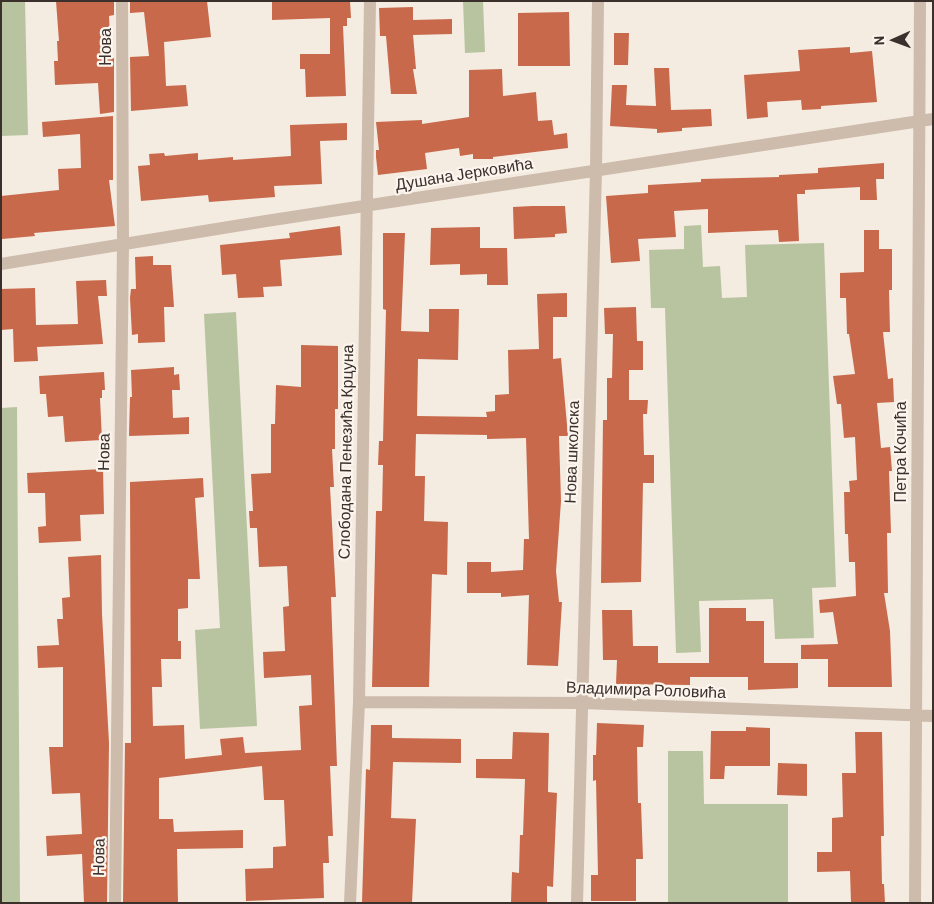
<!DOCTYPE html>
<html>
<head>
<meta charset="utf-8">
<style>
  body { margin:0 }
  #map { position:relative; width:934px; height:904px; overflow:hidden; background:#f4ebe1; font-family:Barlow,sans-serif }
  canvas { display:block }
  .frame { position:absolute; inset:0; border:2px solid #3b302b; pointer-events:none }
  .north { position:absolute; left:869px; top:15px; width:50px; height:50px; -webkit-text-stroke:4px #fbf5ee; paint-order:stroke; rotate:268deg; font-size:14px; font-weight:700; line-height:20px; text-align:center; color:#3b302b }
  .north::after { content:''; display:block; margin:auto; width:18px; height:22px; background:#3b302b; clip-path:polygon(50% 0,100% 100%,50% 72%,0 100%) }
</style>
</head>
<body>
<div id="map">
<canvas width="934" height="904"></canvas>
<div class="frame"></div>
<div class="north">N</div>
</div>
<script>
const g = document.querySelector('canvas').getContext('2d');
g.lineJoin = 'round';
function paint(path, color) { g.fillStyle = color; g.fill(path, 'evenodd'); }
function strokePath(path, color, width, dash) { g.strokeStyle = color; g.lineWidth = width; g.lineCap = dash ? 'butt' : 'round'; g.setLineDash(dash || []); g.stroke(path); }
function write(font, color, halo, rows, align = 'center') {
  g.font = font + ' Barlow,sans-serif'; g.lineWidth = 4.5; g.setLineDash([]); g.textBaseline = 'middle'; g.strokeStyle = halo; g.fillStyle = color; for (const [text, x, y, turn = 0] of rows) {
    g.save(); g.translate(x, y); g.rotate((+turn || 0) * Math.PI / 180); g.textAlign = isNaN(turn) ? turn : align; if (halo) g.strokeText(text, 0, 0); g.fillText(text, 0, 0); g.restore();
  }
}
const green = new Path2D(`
  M1,1H25L28,135L1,136Z
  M463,1H483L485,52L465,53Z
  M701,225L703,267L720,266L722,298L747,297L745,245L824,243L836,587L812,588L814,638L775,639L773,599L699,601L701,652L676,653L665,308H651L649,250L684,249V226Z
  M236,312L257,726L200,729L195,630L220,628L204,314Z
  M17,407L20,903H1V408Z
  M668,751H703L704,804H788V903H668Z`);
const building = new Path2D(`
  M56,1H114V15L109,16L111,58H114V112L100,114L98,83L55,85L54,61H58L57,41H59Z
  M130,1H207L211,37L164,42L166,86L186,85L188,106L131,111L130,57L149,56L144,12L130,13Z
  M272,1H350L351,18H347V26H343L346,96L306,97L305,69H300V54H330V18L272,20Z
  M413,7V20L452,19V34L413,35L416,69H413L417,94H391L386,36H380L379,8Z
  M569,12L570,66H518V13Z
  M614,33H629L628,65H614Z
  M850,47V53L872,51L877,102L821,106V109L802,110L801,100L767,102L768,117L747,119L744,75L800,71L798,50Z
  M654,68H669L671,110L711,109L712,126L682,128V131L657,133V129L610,126L612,85H627L626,105L656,106Z
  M502,69L503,96L536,92L538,121L552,120L554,135L567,133L568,148L493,157V159H473V154L460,156L459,148L425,153L427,169L378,175L376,157V150H379L376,122L422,120V124L469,117V70Z
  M113,116V180H109L115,226L34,233L35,236L2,239L1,196L59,190L58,169L81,168L80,134L43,137L42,122Z
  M347,123V140L320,141L322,184L274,186L275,197L209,202L208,195L141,201L138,166L150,165L149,154L164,153L165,156L198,153V160L233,157V160L291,156L290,125Z
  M884,163V179H876L877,200H860V187L805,190V194H797L799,241L779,242L778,230L708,233V209L674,211L676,237L638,239L640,261L611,263L606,196L648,193V185L701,182V179L779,177V175L818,173V168Z
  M532,206H565L567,233L555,234V237L514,239L513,207Z
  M340,226L342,255L280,260L282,286L263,287L264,297L238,298L236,274L222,275L220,245L290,238L289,233Z
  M480,227V248H507L508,285H487V274L460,275V264L430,265L431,228Z
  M864,230H879V249H892V290H889L890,332H883L888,379L893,378L894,402L877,403L881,448L890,447L892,471H889L891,533H887L888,593H884L890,631L892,687H828V659H801V645L838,644L833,612L820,613L819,600L856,596L855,562H849L848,534H845L844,492H850L849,481L857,480L855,437L844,438L841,404H837L833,376L855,374L849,334H847L846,298H840V273L864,272Z
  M383,233H405L401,331L429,332V309H459L458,360L418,359L417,416L487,417L486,412L495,411V395L509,394L508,350L539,349L537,294L567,293V317H553V359L561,358L568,436H559L561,501L556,571L559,602H562L558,666L527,665L529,595L501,597V593H467V562H491V572L523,570L524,539H529L526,438L487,439V435L416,434L415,476H425L424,521L448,522L447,575L432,574L429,687H372L376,511H382L383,465H378L379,441H383L386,310L383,309Z
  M153,256V265H171L174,307H164L165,342L138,343V334L132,335L130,298L131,289H136L135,257Z
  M106,280L107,296H98L103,344L37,347L38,361L14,362L13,329L1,330V289L35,288L36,325L78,324L76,281Z
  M636,307L637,341H643V370H629V400H648L647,414H643L644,455H654V483H643L641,582L601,583L603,420H607V378H612L613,334H605L604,308Z
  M301,345L338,346V409H335V449H332L334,487H330L336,597H331L337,766H330L333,836H328L329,863H323L324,898L246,901L245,869L273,868V847L286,846L284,800H264L262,766L159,778V819H173L174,832L243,830V848L177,849L178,903H123L125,743H131L130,482L203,478L204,497L195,498L200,579H188V608L178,609V641H181V659H161L162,687H152L153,726L184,725L185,759L222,755L220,739L243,737L245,753L301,750L299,706L312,705L311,675L264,678L263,652L285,651L283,607L289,606L287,566L259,567L257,528H250L249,511H253L251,474L271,473V424H275L276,385L301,387Z
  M174,367V375L179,374L180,390H172L173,418L189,417V434L129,436L130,397H132L131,370Z
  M104,372L105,390H102V398H100L102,440L65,442L63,416L48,417L46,394H40L39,376Z
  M103,469L104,514L80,515L81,541L39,543L38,527L46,526L45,493H28L27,473Z
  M101,555L102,614L109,743L107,903H84L82,854L47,856L46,836L82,834L80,793L52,794L49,747H63V667L38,668L37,646L59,645L57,619H63L62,598L70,597L68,557Z
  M709,608H746V621H764V663H798V688L748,690V677H690V685L616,684L617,660H603L602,610H632L633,646H658V663H709Z
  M597,723L644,725L643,747H637L638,803H641L643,859H636V901H591V875H598L596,780L593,781V755H596Z
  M371,725H392V738L461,739V763L393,762L391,818L416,819L412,903H362L366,769L370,770Z
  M746,727L770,728V766H725L724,779H710L711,731H746Z
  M513,732L549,733L548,792L557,793L553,887L547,886V903H511L512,872L519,873L520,835H523L525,779L476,778V759H512Z
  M855,732H882L884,836H881L882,884H884L885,903H851L850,871L817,872V852H832V818L843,817L842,773H856Z
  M778,763L807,764V796L777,795Z`);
const street = new Path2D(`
  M1,264L266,221L933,119
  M359,702L582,703L933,716
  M115,903L123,245L122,1
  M350,903L359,702L370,1
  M577,903L596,170L598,1
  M915,903L920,1`);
const streetNames = [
  ["Нова",106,47,-90],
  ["Душана Јерковића",464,174,-9],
  ["Нова",104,452,-89],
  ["Слободана Пенезића Крцуна",346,452,-89],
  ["Нова школска",572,452,-88],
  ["Петра Кочића",901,452,-90],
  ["Владимира Роловића",646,690,2],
  ["Нова",99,857,-89]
];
paint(green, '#b8c4a0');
paint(building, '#c8694b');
strokePath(street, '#cdbbac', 12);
write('16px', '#3b302b', '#fbf5ee', streetNames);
</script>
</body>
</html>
